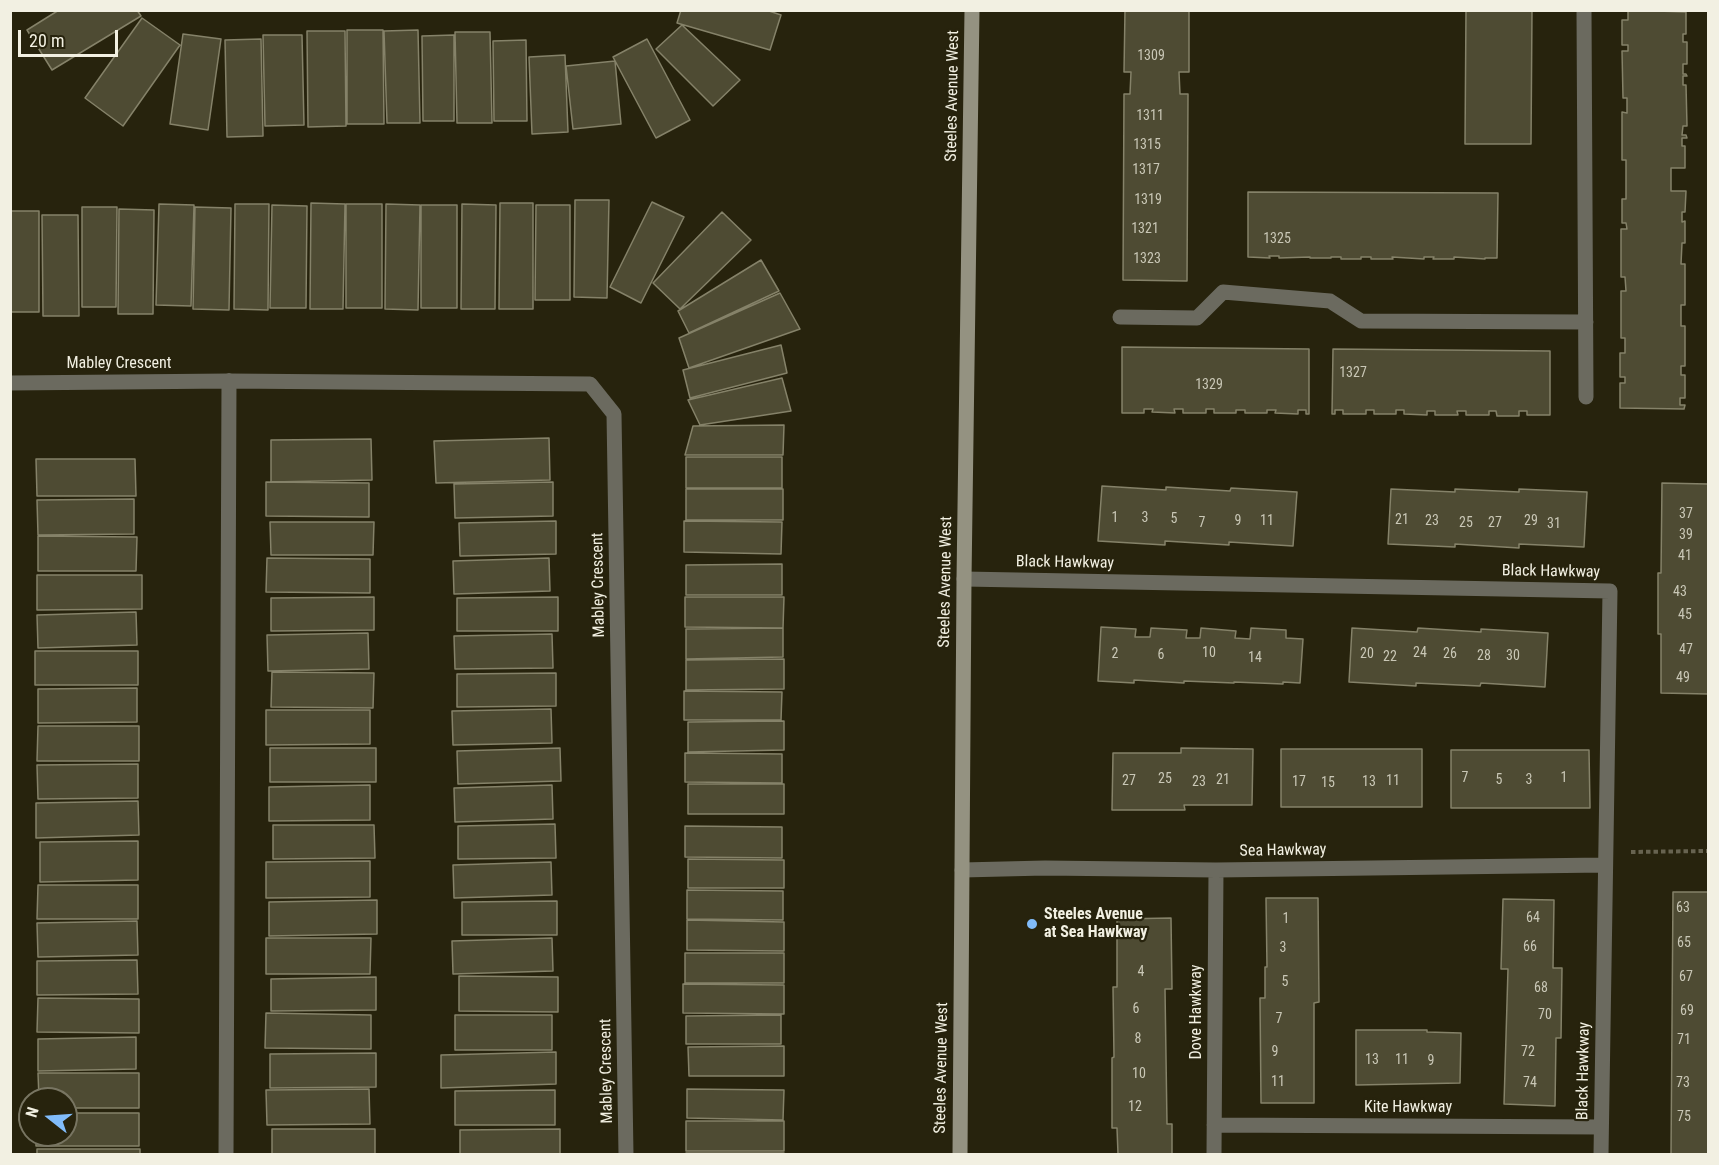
<!DOCTYPE html>
<html>
<head>
<meta charset="utf-8">
<style>
  body { margin:0 }
  #map { position:relative; width:1719px; height:1165px; overflow:hidden; background:#27230d; font-family:"Roboto Condensed",sans-serif }
  canvas { display:block }
  .frame { position:absolute; inset:0; border:12px solid #f2f0e2; pointer-events:none }
  .north { position:absolute; left:18px; top:1087px; width:60px; height:60px; box-sizing:border-box; background:#27230d; border:2px solid #787562; border-radius:50%; rotate:287deg; font-size:16px; font-weight:700; line-height:24px; text-align:center; color:#f2f0e2 }
  .north::after { content:''; display:block; margin:auto; width:21px; height:27px; background:#81bcfa; clip-path:polygon(50% 0,100% 100%,50% 72%,0 100%) }
  .scale { position:absolute; left:18px; top:30px; width:100px; height:27px; box-sizing:border-box; border:3px solid #f2f0e2; border-top:0; padding-left:8px; font-size:18px; line-height:21px; white-space:nowrap; color:#f2f0e2; -webkit-text-stroke:4px #27230d; paint-order:stroke }
</style>
</head>
<body>
<div id="map">
<canvas width="1719" height="1165"></canvas>
<div class="frame"></div>
<div class="north">N</div>
<div class="scale">20 m</div>
</div>
<script>
const g = document.querySelector('canvas').getContext('2d');
g.lineJoin = 'round';
function paint(path, color) { g.fillStyle = color; g.fill(path, 'evenodd'); }
function strokePath(path, color, width, dash) { g.strokeStyle = color; g.lineWidth = width; g.lineCap = dash ? 'butt' : 'round'; g.setLineDash(dash || []); g.stroke(path); }
function write(font, color, halo, rows, align = 'center') {
  g.font = font + ' "Roboto Condensed",sans-serif'; g.lineWidth = 4.5; g.setLineDash([]); g.textBaseline = 'middle'; g.strokeStyle = halo; g.fillStyle = color; for (const [text, x, y, turn = 0] of rows) {
    g.save(); g.translate(x, y); g.rotate((+turn || 0) * Math.PI / 180); g.textAlign = isNaN(turn) ? turn : align; if (halo) g.strokeText(text, 0, 0); g.fillText(text, 0, 0); g.restore();
  }
}
const building = new Path2D(`
  M59,10H137L141,16L52,70L27,30Z
  M681,10H766L781,15L770,50L677,23Z
  M1125,10H1189V72H1179L1180,94H1188L1187,281L1123,280L1124,94H1130L1131,72H1124Z
  M1466,10H1532L1531,144H1465Z
  M1628,10L1686,12V34H1683V42H1687V64H1683V74H1686L1687,76H1683V85H1686L1687,126H1683L1682,135H1686L1687,138H1682V146H1685V168H1671V191H1686L1685,212H1682V222L1685,221V243H1682L1681,264H1685V305H1681V326H1685V366H1681V375H1685V398H1680V405H1685L1684,409L1620,408V383H1625V377H1620V353H1625V338H1621V291H1626L1625,277H1621V229H1627L1626,223H1622V199H1626V160H1622V112L1627,113V98H1623L1622,51H1628V45H1622V20H1628Z
  M142,18L180,45L123,126L85,98Z
  M682,25L740,80L713,106L656,49Z
  M347,30H383L384,124H347Z
  M418,30L420,123H387L384,31Z
  M307,31H345L346,126L308,127Z
  M455,32H490L492,123H457Z
  M183,34L221,39L208,130L170,124Z
  M263,35H302L304,125L265,126Z
  M454,35V121H423L422,36Z
  M261,39L263,136L227,137L225,40Z
  M647,39L690,120L656,138L613,57Z
  M526,40L527,121H494L493,41Z
  M565,55L568,132L532,134L529,57Z
  M615,61L621,124L573,129L566,66Z
  M1248,192L1498,193L1497,258H1485V259L1454,257V259H1433L1434,257H1424V259L1392,257L1393,259H1371V257H1361V259H1341V257H1331V258H1310V257L1279,258V256H1269L1270,258L1248,257Z
  M575,200H609L607,298L574,297Z
  M652,202L684,217L641,303L610,287Z
  M311,203L345,204L343,309H310Z
  M500,203H533V309H499Z
  M159,204L194,205L191,306L156,305Z
  M235,204H269L268,310L234,309Z
  M346,204H382V308H346Z
  M386,204L420,205L418,310L385,309Z
  M462,204L496,205L495,309H461Z
  M272,205L307,206L306,308H270Z
  M421,205H457V308H421Z
  M536,205H570V300H535Z
  M82,207H117L116,307H82Z
  M195,207L231,208L229,310L193,309Z
  M119,209L154,210L153,314H118Z
  M10,211H39V312H10Z
  M722,212L751,240L680,309L653,283Z
  M42,215H78L79,316H43Z
  M761,260L779,291L689,333L678,311Z
  M780,293L800,329L689,368L679,338Z
  M781,345L787,373L690,398L683,370Z
  M1122,347L1309,349V414H1306V410H1298V414L1275,413L1276,410H1267V413H1245V410H1236V413H1214V409H1206V413H1183V409H1174L1175,413L1152,412L1153,409H1144V413H1122Z
  M1333,349L1550,351V415H1527V411H1519V416H1497L1496,411H1489V415H1466V411H1457L1458,415H1435V411H1427V415L1404,414V410H1396V414H1374V410H1366V414H1343V410H1335V414H1332Z
  M782,378L791,411L700,425L688,400Z
  M784,425L783,455H685L693,426Z
  M549,438L550,480L436,483L434,441Z
  M371,439L372,480L271,482V440Z
  M686,457H782V488H686Z
  M36,459H135L136,496H37Z
  M266,482L369,483V517L266,516Z
  M553,482V516L455,518L454,484Z
  M1662,483L1708,484V694L1661,693V634H1658V573H1661Z
  M1102,486L1166,490V487L1230,491L1231,488L1297,492L1293,546L1229,542V545L1165,541V545L1098,541Z
  M686,489H783V520H686Z
  M1391,489L1455,492V489L1519,492V489L1587,492L1584,547L1519,544V548L1455,544V547L1388,544Z
  M134,499V534L38,535L37,500Z
  M556,521V554L460,556L459,523Z
  M684,521L782,522L781,554L684,552Z
  M270,522H374L373,555H271Z
  M38,536L137,537L136,571H38Z
  M267,558L370,559V593L266,592Z
  M549,558L550,591L454,594L453,561Z
  M782,564V595H686V565Z
  M37,575H142V609L37,610Z
  M374,597V630L271,631V598Z
  M558,597V631H457V598Z
  M685,597H784L783,628L685,627Z
  M136,612L137,645L38,648L37,615Z
  M1101,627L1136,629L1135,637H1150L1151,628L1187,630L1186,638H1200L1201,628L1236,631L1235,638L1250,639L1251,628L1286,630V638L1303,639L1300,683L1283,682V684L1234,682V683L1184,681V683L1134,680V683L1098,681Z
  M783,628V657L686,659V629Z
  M1352,628L1417,632L1418,628L1481,632V629L1548,633L1545,687L1481,683L1480,686L1416,683V686L1349,682Z
  M368,633L369,669L268,671L267,635Z
  M552,634L553,668L455,669L454,636Z
  M35,651H138V685H35Z
  M784,659V689L686,690V660Z
  M272,672L374,673L373,708L271,707Z
  M556,673V706L457,707V674Z
  M137,688V722L38,723V689Z
  M684,691L782,692L781,720H684Z
  M551,709L552,743L453,745L452,711Z
  M266,710H370V744L266,745Z
  M784,721V750L688,752V722Z
  M38,726H139V761H37Z
  M270,748H376V782H270Z
  M560,748L561,781L458,784L457,751Z
  M1181,748L1253,749L1252,805H1184L1185,810H1112L1113,753H1181Z
  M1281,749H1422V807H1281Z
  M1451,750H1589L1590,808H1451Z
  M685,753L782,754V783L685,782Z
  M138,764V798L38,799L37,765Z
  M688,784H784V814H688Z
  M370,785V820L269,821V787Z
  M552,785L553,819L455,822L454,788Z
  M138,801L139,835L36,838V803Z
  M555,824L556,858L458,859V826Z
  M273,825H374L375,858L273,859Z
  M685,826L782,827V858L685,857Z
  M138,841V880L40,882V842Z
  M688,859L784,860V888H688Z
  M370,861V897L266,898V862Z
  M551,862L552,895L454,898L453,865Z
  M38,885H138V919H37Z
  M687,890L783,891V920L687,919Z
  M1673,892H1708V1154H1671Z
  M1266,898H1318L1319,1002L1314,1003V1103H1261L1260,998H1265V967H1267Z
  M1503,899L1554,900L1553,968H1562L1561,1038H1556L1555,1106L1504,1104L1508,969H1501Z
  M377,900V934L269,936V902Z
  M557,901V935H462V902Z
  M1171,918L1172,989H1165L1167,1124H1172V1154H1118L1117,1128H1112V1058L1114,1057L1113,987H1117V919Z
  M687,920L784,922V951L687,950Z
  M137,921L138,955L38,957L37,923Z
  M266,938H371L370,974H266Z
  M552,938L553,971L453,974L452,941Z
  M685,953H784V983H685Z
  M137,960L138,994L37,995V961Z
  M459,976L558,977V1012L459,1011Z
  M376,977V1010L271,1011V979Z
  M683,984L784,985V1014L683,1013Z
  M38,998L139,999V1033L37,1032Z
  M266,1013L371,1015V1049L265,1048Z
  M455,1015H552V1050H455Z
  M781,1015V1044H686V1016Z
  M1356,1030H1427V1032L1461,1033L1460,1083L1356,1085Z
  M136,1037V1069L38,1071V1039Z
  M784,1046V1076H689L688,1047Z
  M556,1052V1084L441,1088V1055Z
  M376,1053V1087L270,1088V1054Z
  M38,1073H139V1108H66V1099H39Z
  M369,1089L370,1124L267,1125L266,1090Z
  M687,1089L784,1090L783,1120L687,1118Z
  M555,1090V1125H455V1091Z
  M66,1113H139V1146H36V1135H66Z
  M686,1121H784V1151H686Z
  M272,1129H375V1154H272Z
  M560,1129V1154H460V1130Z
  M37,1149H140V1154H37Z
  M686,1153H784V1154H686Z`);
const path = new Path2D(`
  M1631,852L1708,851`);
const lane = new Path2D(`
  M1584,10L1586,397
  M1120,317L1197,318L1223,292L1330,301L1361,321L1586,322`);
const street = new Path2D(`
  M10,383L229,381L590,384L614,414L626,1154
  M964,579L1610,591L1601,1154
  M962,870L1045,868L1216,870L1604,865
  M1214,1125L1601,1127
  M226,1154L229,381
  M1214,1154L1216,870`);
const secondary = new Path2D(`
  M960,1154L964,579L972,10`);
const markers = [
  [1032,924,6,"#81bcfa"]
];
const numberNames = [
  ["1309",1151,56],
  ["1311",1150,116],
  ["1315",1147,145],
  ["1317",1146,170],
  ["1319",1148,200],
  ["1321",1145,229],
  ["1325",1277,239],
  ["1323",1147,259],
  ["1327",1353,373],
  ["1329",1209,385],
  ["37",1686,514],
  ["1",1115,518],
  ["3",1145,518],
  ["5",1174,519],
  ["21",1402,520],
  ["9",1238,521],
  ["11",1267,521],
  ["23",1432,521],
  ["29",1531,521],
  ["7",1202,523],
  ["25",1466,523],
  ["27",1495,523],
  ["31",1554,524],
  ["39",1686,535],
  ["41",1685,556],
  ["43",1680,592],
  ["45",1685,615],
  ["47",1686,650],
  ["10",1209,653],
  ["24",1420,653],
  ["2",1115,654],
  ["20",1367,654],
  ["26",1450,654],
  ["6",1161,655],
  ["28",1484,656],
  ["30",1513,656],
  ["22",1390,657],
  ["14",1255,658],
  ["49",1683,678],
  ["7",1465,778],
  ["1",1564,778],
  ["25",1165,779],
  ["21",1223,780],
  ["5",1499,780],
  ["3",1529,780],
  ["27",1129,781],
  ["11",1393,781],
  ["23",1199,782],
  ["17",1299,782],
  ["13",1369,782],
  ["15",1328,783],
  ["63",1683,908],
  ["64",1533,918],
  ["1",1286,919],
  ["65",1684,943],
  ["66",1530,947],
  ["3",1283,948],
  ["4",1141,972],
  ["67",1686,977],
  ["5",1285,982],
  ["68",1541,988],
  ["6",1136,1009],
  ["69",1687,1011],
  ["70",1545,1015],
  ["7",1279,1019],
  ["8",1138,1039],
  ["71",1684,1040],
  ["9",1275,1052],
  ["72",1528,1052],
  ["13",1372,1060],
  ["11",1402,1060],
  ["9",1431,1061],
  ["10",1139,1074],
  ["11",1278,1082],
  ["74",1530,1083],
  ["73",1683,1083],
  ["12",1135,1107],
  ["75",1684,1117]
];
const streetNames = [
  ["Steeles Avenue West",953,96,-89],
  ["Mabley Crescent",119,364],
  ["Black Hawkway",1065,563,1],
  ["Black Hawkway",1551,572,1],
  ["Steeles Avenue West",946,582,-89],
  ["Mabley Crescent",599,585,-91],
  ["Sea Hawkway",1283,851,-1],
  ["Dove Hawkway",1197,1012,-90],
  ["Steeles Avenue West",942,1068,-89],
  ["Mabley Crescent",607,1071,-91],
  ["Black Hawkway",1584,1071,-89],
  ["Kite Hawkway",1408,1108]
];
const poiNames = [
  ["Steeles Avenue",1044,915],
  ["at Sea Hawkway",1044,933]
];
paint(building, '#4e4b33');
strokePath(building, '#858269', 1.5);
strokePath(path, '#676350', 4, [4.5, 3]);
strokePath(lane, '#6b6a5f', 15);
strokePath(street, '#6b6a5f', 15);
strokePath(secondary, '#949281', 15);
for (const [x, y, r, color] of markers) { const dot = new Path2D(); dot.arc(x, y, r, 0, 2 * Math.PI); g.fillStyle = color; g.fill(dot); strokePath(dot, '#27230d', 2); }
write('14px', '#c9c7b6', null, numberNames);
write('16px', '#f2f0e2', '#27230d', streetNames);
write('bold 16px', '#f2f0e2', '#27230d', poiNames, 'left');
</script>
</body>
</html>
